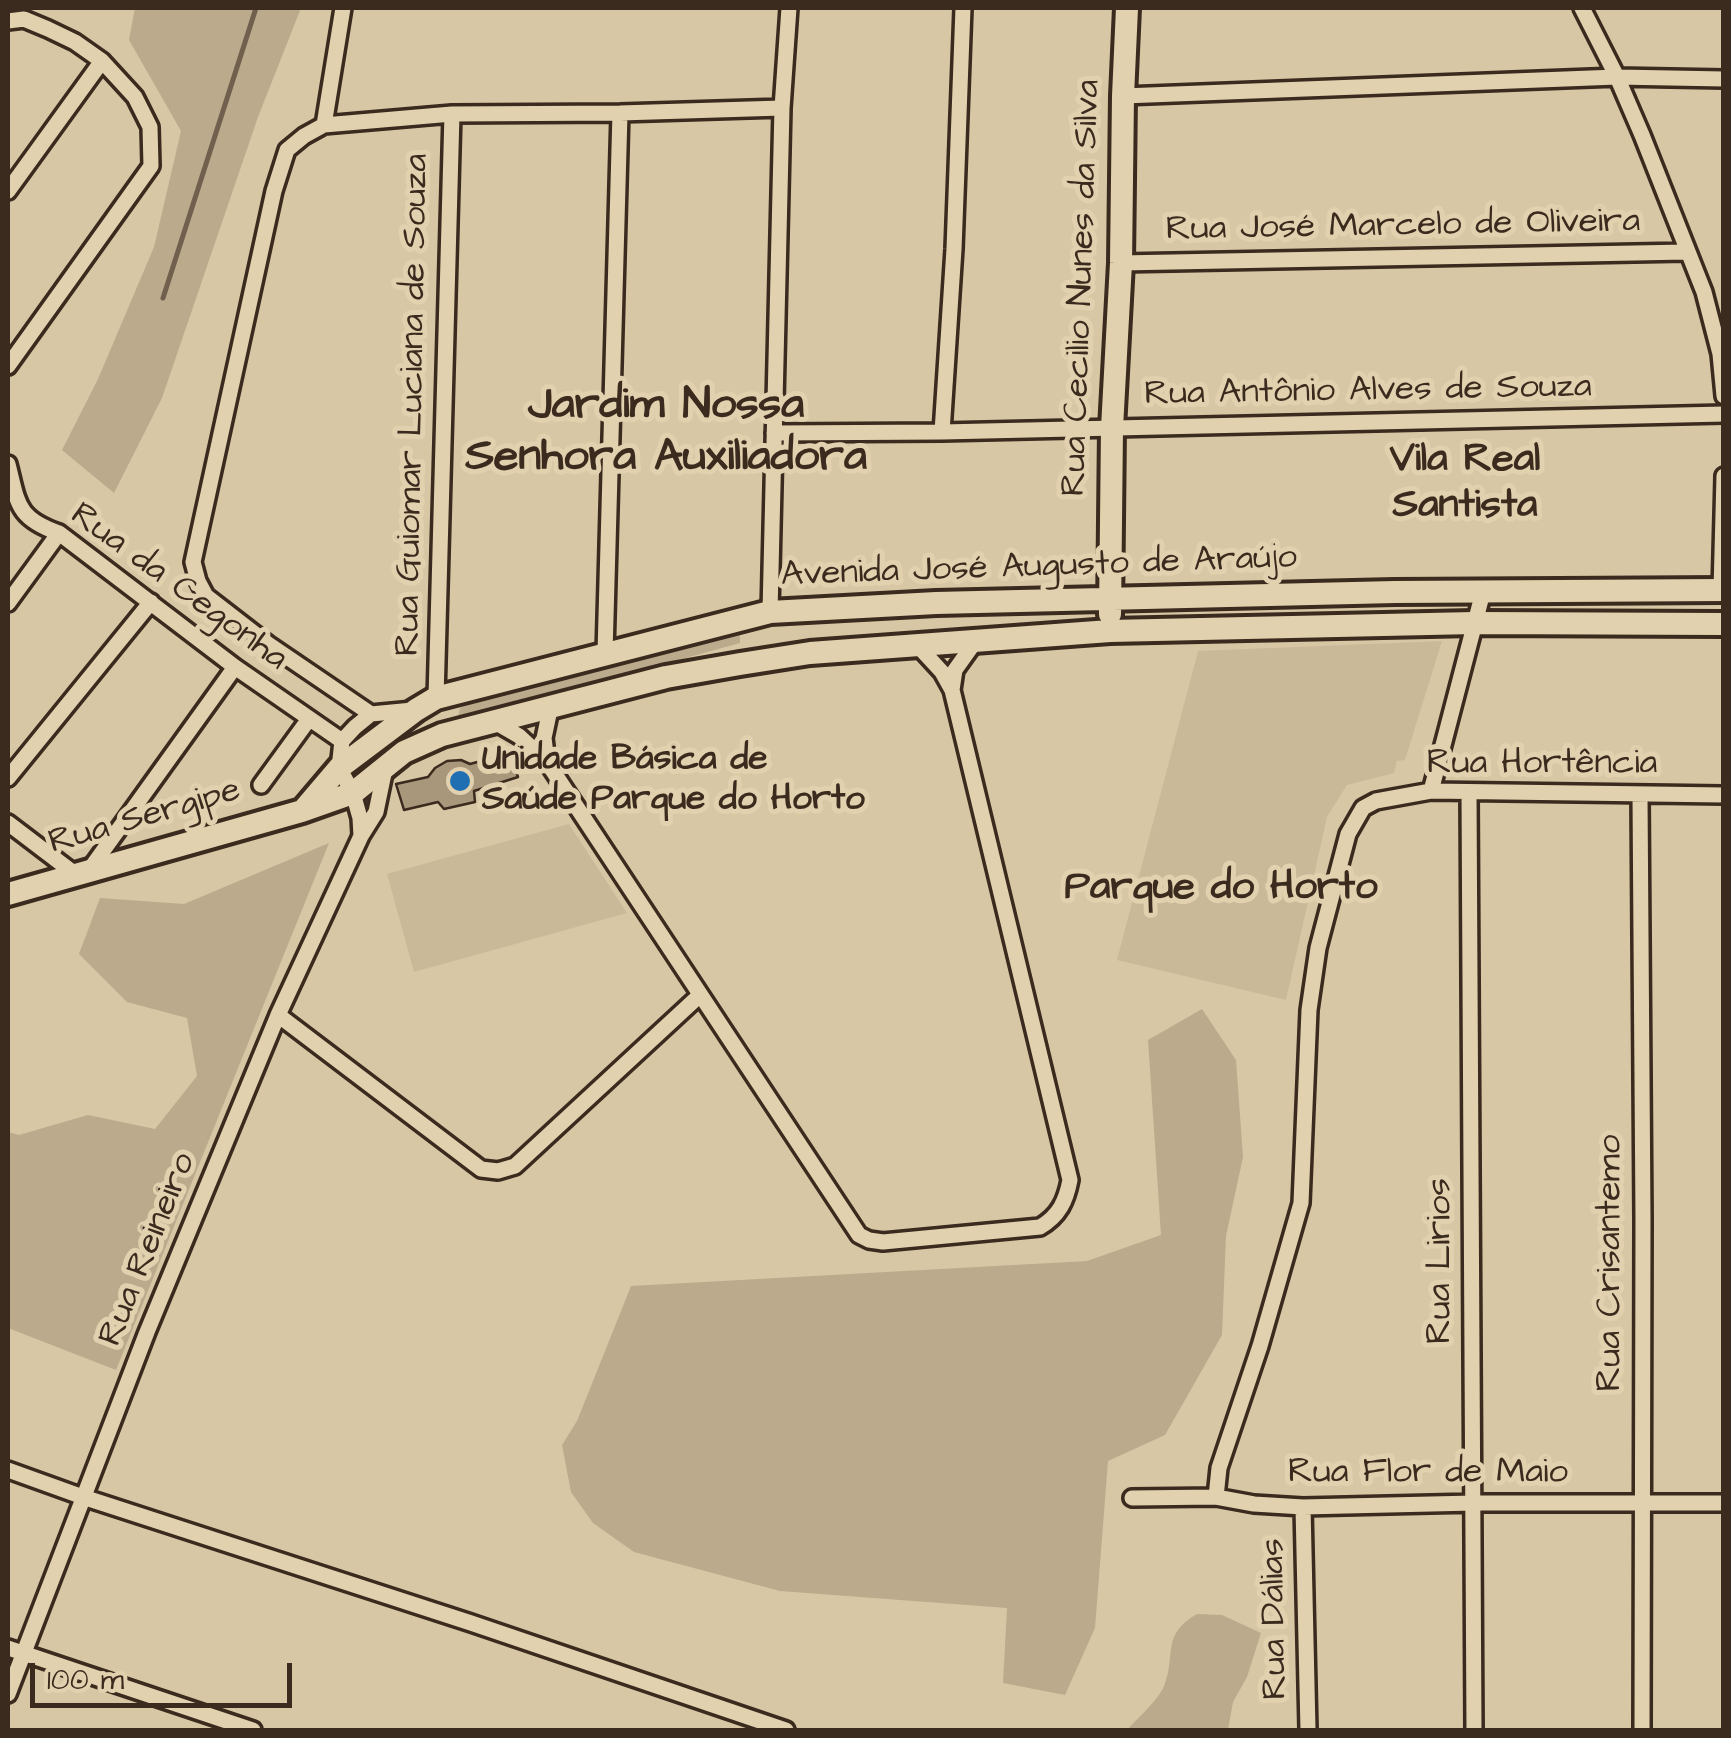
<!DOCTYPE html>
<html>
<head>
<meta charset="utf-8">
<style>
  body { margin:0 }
  #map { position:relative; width:1731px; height:1738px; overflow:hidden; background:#d8c7a5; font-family:"Architects Daughter",sans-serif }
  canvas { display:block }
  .frame { position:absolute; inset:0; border:10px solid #3b2a1e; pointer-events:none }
  .scale { position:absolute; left:30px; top:1663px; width:262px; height:45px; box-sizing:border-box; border:5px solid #3b2a1e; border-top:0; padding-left:12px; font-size:30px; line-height:35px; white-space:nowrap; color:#3b2a1e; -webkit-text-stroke:8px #e2d1ae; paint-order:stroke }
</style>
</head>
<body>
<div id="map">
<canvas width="1731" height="1738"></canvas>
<div class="frame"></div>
<div class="scale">100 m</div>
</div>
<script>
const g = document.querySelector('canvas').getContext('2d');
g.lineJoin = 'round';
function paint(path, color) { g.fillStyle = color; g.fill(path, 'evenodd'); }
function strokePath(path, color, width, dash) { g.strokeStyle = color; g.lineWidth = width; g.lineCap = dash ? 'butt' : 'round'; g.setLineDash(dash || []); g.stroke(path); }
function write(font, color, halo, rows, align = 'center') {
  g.font = font + ' "Architects Daughter",sans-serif'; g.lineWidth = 10; g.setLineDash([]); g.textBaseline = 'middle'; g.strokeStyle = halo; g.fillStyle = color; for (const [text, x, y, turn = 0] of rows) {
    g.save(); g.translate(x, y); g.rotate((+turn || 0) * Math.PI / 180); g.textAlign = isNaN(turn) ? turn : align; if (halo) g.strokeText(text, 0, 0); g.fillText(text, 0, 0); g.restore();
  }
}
const built = new Path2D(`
  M1442,641L1405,760L1397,761L1394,773L1347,785L1327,817L1286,1000L1117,960L1198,651Z
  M569,824L627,913L414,972L387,874Z`);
const green = new Path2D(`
  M135,8H301L258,117L162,398L114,493L62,450L98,379L154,247L181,131L129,40Z
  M740,632V643L457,721L460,708L477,701Z
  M329,843L116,1370L8,1328V1132L19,1135L88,1115L155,1129L197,1076L187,1018L127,1002L79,954L100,898L184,904Z
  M1202,1009L1236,1060L1243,1157L1226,1236L1222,1335L1165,1435L1108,1461L1095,1628L1065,1695L1003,1683L1007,1608L780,1591L634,1552L593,1523L571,1492L562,1445L577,1421L631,1286L1087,1261L1161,1235L1148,1040Z
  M1197,1614L1222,1615L1261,1633L1247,1677L1233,1702L1228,1730H1127C1137,1719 1159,1699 1164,1686C1177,1654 1160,1636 1197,1614Z`);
const stream = new Path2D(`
  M163,298L256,8`);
const building = new Path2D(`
  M510,753L518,777L474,791L475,802L444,809L438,802L404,810L396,784L428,777L435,768L447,761L461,760L470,764Z`);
const street = new Path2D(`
  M1582,8L1617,77L1642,135L1704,292L1720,354L1724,396
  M8,21L24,19L48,29L75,42L102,61L135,97L150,127L151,166L8,366
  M1123,96L1617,77L1724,79
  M324,125L343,8
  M8,191L102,61
  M1121,263L1686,252
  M942,432L954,249L963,8
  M774,433L942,432L1724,414
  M8,464C18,503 16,518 59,533L235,667L342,741
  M1721,591L1724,476
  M8,603L59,533
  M770,612L782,108L789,8
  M605,653L620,113
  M952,690L955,670L975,642
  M436,698L452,114
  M371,714L268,644L206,596L198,581L193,562L274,191L287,150L304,136L324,125L452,114L620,113L782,108
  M493,721L519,736L547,762L859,1235L869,1240L883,1242L1040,1227C1059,1216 1066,1201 1070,1180L952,690L942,672L918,646
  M547,762L544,738L551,705
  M8,778L151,602
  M261,785L309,719
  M1431,791L1483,592
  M1469,792L1474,1730
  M1640,795L1643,1219L1642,1730
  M8,823L75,874
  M361,836L360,818L353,793L339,768L342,741L355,727L371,714L413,710
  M90,869L235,667
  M278,1015L481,1169L498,1171L515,1166L700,995
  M8,1470L83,1497L471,1623L786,1730
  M1216,1497L1219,1468L1260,1346L1301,1203L1309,1010L1318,948L1348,834L1363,808L1376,801L1431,791L1724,795
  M1132,1498L1216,1497L1254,1504L1303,1507L1474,1503H1724
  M1303,1507L1308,1730
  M8,1648L253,1730
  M8,1694L147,1332L278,1015L361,836L376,812L386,764`);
const secondary = new Path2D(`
  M1110,614L1112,428L1121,263L1123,96L1127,8
  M305,808L339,768L416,710L436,698L770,612L936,603L1395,592L1724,590
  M8,894L302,811L353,793L404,752L442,735L666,677L740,664L810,653L1110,631L1474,623L1724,624`);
const markers = [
  [460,781,12,"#1f6fb2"]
];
const streetNames = [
  ["Rua José Marcelo de Oliveira",1403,227,-1],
  ["Rua Cecilio Nunes da Silva",1083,288,-88],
  ["Rua Antônio Alves de Souza",1368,392,-1],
  ["Rua Guiomar Luciana de Souza",414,405,-89],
  ["Avenida José Augusto de Araújo",1039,568,-2],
  ["Rua da Cegonha",178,588,36],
  ["Rua Hortência",1542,765],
  ["Rua Sergipe",145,818,-16],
  ["Rua Reineiro",149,1250,-68],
  ["Rua Lirios",1442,1261,-90],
  ["Rua Crisantemo",1612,1263,-90],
  ["Rua Flor de Maio",1428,1474],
  ["Rua Dálias",1276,1619,-91]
];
const poiNames = [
  ["Unidade Básica de",482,761],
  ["Saúde Parque do Horto",482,801]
];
const quarterNames = [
  ["Vila Real",1465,462],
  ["Santista",1465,508],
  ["Parque do Horto",1221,890]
];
const districtNames = [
  ["Jardim Nossa",666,408],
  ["Senhora Auxiliadora",666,460]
];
paint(built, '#cab998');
paint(green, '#bbaa8c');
strokePath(stream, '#71604d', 5);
paint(building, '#a8977b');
strokePath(building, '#3b2a1e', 2.5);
strokePath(street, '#3b2a1e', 22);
strokePath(secondary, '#3b2a1e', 30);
strokePath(street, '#e2d1ae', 15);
strokePath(secondary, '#e2d1ae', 22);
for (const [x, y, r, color] of markers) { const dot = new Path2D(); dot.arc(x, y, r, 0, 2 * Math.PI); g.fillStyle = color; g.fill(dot); strokePath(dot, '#e2d1ae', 4); }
write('35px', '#3b2a1e', '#e2d1ae', streetNames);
write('bold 35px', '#3b2a1e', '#e2d1ae', poiNames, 'left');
write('bold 40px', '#3b2a1e', '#e2d1ae', quarterNames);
write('bold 45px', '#3b2a1e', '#e2d1ae', districtNames);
</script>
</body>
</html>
